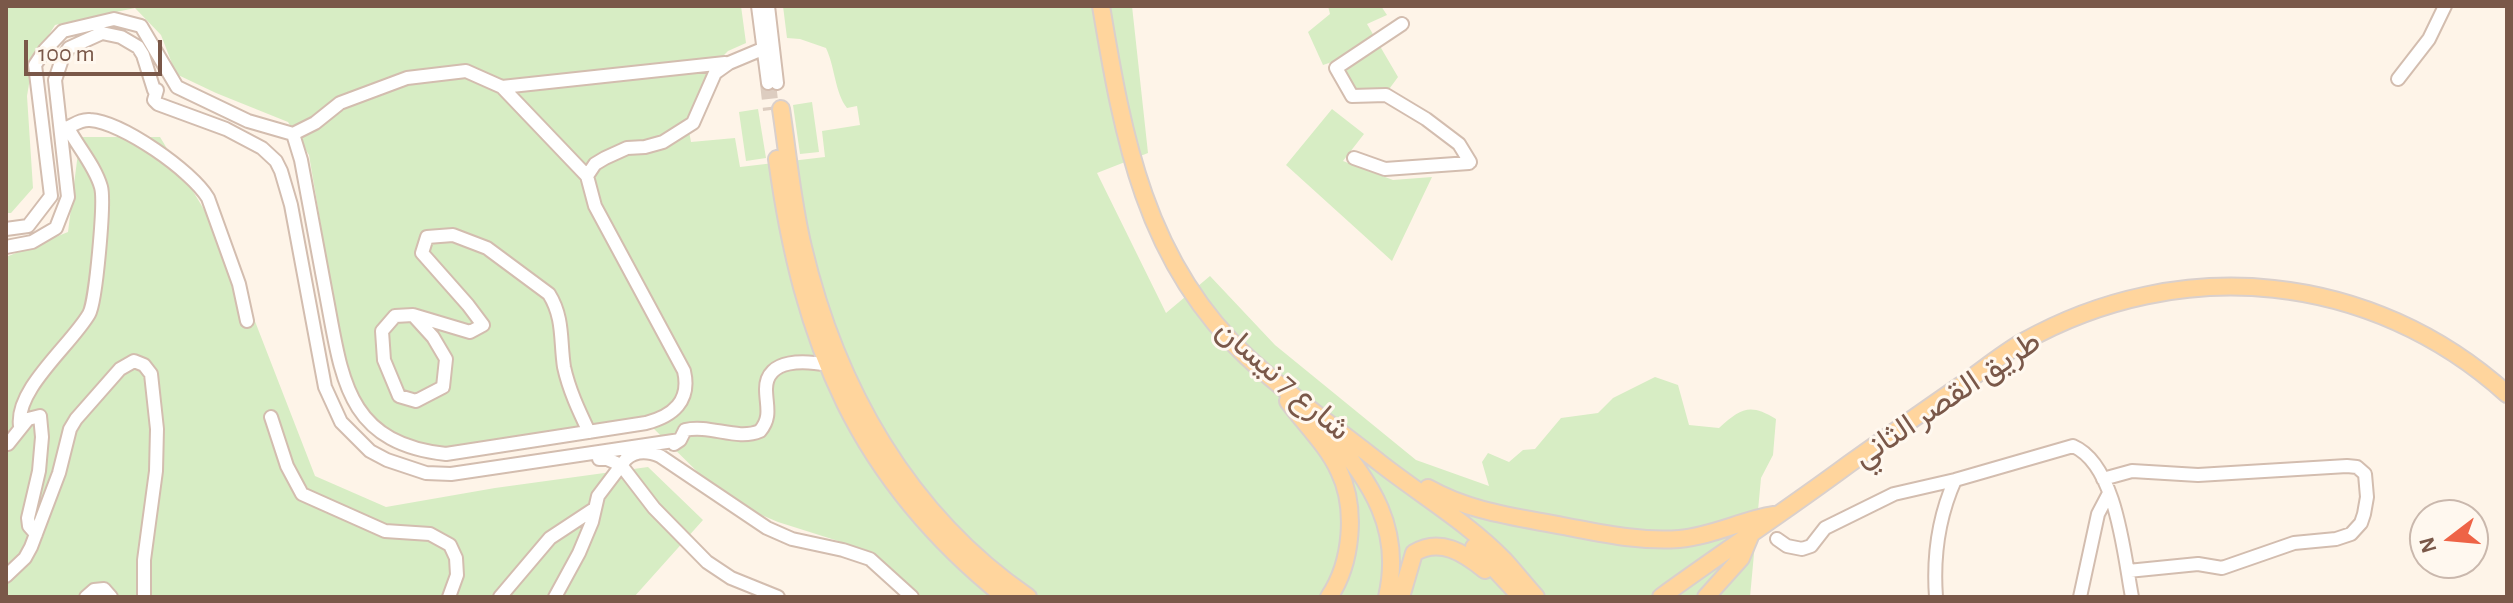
<!DOCTYPE html>
<html>
<head>
<meta charset="utf-8">
<style>
  body { margin:0 }
  #map { position:relative; width:2513px; height:603px; overflow:hidden; background:#fef4e8; font-family:"Alegreya Sans",sans-serif }
  canvas { display:block }
  .frame { position:absolute; inset:0; border:8px solid #7a5849; pointer-events:none }
  .north { position:absolute; left:2409px; top:499px; width:80px; height:80px; box-sizing:border-box; background:#fff8ef; border:2px solid #cab8ad; border-radius:50%; rotate:254deg; font-size:22px; font-weight:700; line-height:32px; text-align:center; color:#7a5849 }
  .north::after { content:''; display:block; margin:auto; width:28px; height:36px; background:#ee6346; clip-path:polygon(50% 0,100% 100%,50% 72%,0 100%) }
  .scale { position:absolute; left:24px; top:40px; width:138px; height:36px; box-sizing:border-box; border:4px solid #7a5849; border-top:0; padding-left:10px; font-size:24px; line-height:28px; white-space:nowrap; color:#7a5849; -webkit-text-stroke:6px #fff8ef; paint-order:stroke }
</style>
</head>
<body>
<div id="map">
<canvas width="2513" height="603"></canvas>
<div class="frame"></div>
<div class="north">N</div>
<div class="scale">100 m</div>
</div>
<script>
const g = document.querySelector('canvas').getContext('2d');
g.lineJoin = 'round';
function paint(path, color) { g.fillStyle = color; g.fill(path, 'evenodd'); }
function strokePath(path, color, width, dash) { g.strokeStyle = color; g.lineWidth = width; g.lineCap = dash ? 'butt' : 'round'; g.setLineDash(dash || []); g.stroke(path); }
function write(font, color, halo, rows, align = 'center') {
  g.font = font + ' "Alegreya Sans",Vazirmatn,sans-serif'; g.lineWidth = 6; g.setLineDash([]); g.textBaseline = 'middle'; g.strokeStyle = halo; g.fillStyle = color; for (const [text, x, y, turn = 0] of rows) {
    g.save(); g.translate(x, y); g.rotate((+turn || 0) * Math.PI / 180); g.textAlign = isNaN(turn) ? turn : align; if (halo) g.strokeText(text, 0, 0); g.fillText(text, 0, 0); g.restore();
  }
}
const green = new Path2D(`
  M6,6H741L746,43L728,51L714,65L687,120L691,142L735,138L740,167L825,157L822,131L860,125L857,106L847,108C835,93 835,67 826,48L800,39L787,38L783,6H1132L1148,153L1097,173L1166,313L1210,276L1275,345L1416,460L1489,486L1482,462L1488,453L1509,462L1523,450L1535,449L1561,418L1598,413L1613,398L1655,377L1678,385L1689,425L1719,428C1741,408 1750,403 1776,419L1773,455L1761,478L1750,597H920L873,552L778,522L726,500L647,422L454,455L388,442L362,412L342,352L309,155L288,122L216,93L176,74L161,35L135,8L55,25L33,60L27,96L33,188L11,213H6Z
  M1328,6H1381L1387,15L1367,24L1398,77L1387,92L1352,91L1335,61L1323,65L1308,32L1330,14Z
  M812,102L819,152L800,154L793,105Z
  M758,109L766,158L746,161L739,112Z
  M1332,109L1364,134L1343,161L1393,180L1432,177L1392,261L1286,165Z
  M80,137H160L225,244L315,476L386,507L495,488L648,467L703,520L634,597H6V257L68,232Z`);
const majorTunnel = new Path2D(`
  M768,83L771,110`);
const minor = new Path2D(`
  M758,6L768,83
  M768,6L777,83
  M1402,24L1336,68L1352,96L1386,95L1426,119L1459,144L1470,162
  M2398,79L2429,39L2445,6
  M502,87L725,63
  M61,130C72,127 79,119 90,120C122,122 192,171 208,198L239,284L247,321
  M293,134L315,123L340,103L407,78L466,71L502,87L587,176
  M1354,158L1385,169L1469,163
  M6,229L28,226L51,196L35,65L45,50L63,31L114,19L141,26L177,87L248,121L293,134L301,160C309,205 318,249 326,294C342,377 345,443 446,454L646,423C673,416 691,401 684,371L595,206L587,176L595,164L605,158L627,148L645,147L663,142L693,123L715,73L729,63L772,45
  M6,247L32,242L56,228L68,197L55,80L62,59L69,48L102,33L121,37L138,47L143,55L154,90H157L154,100L158,104L226,129L262,148L276,161L281,171L291,205L325,387L341,422L370,451L387,460L426,473L451,474L680,440
  M413,315L470,332L483,325L468,305L422,253L427,237L453,235L487,248L549,294C564,318 560,341 564,367C569,390 579,411 589,432
  M413,315L433,337L446,359L443,387L416,401L399,396L384,360L382,331L395,316Z
  M271,417L287,466L302,494L385,531L430,534L450,545L456,558L457,575L449,597
  M20,426C15,389 71,345 89,314C96,302 105,201 101,187C95,166 78,147 68,128
  M8,444L28,419L40,416L42,437L39,471L28,518L29,526L36,534
  M674,444L680,440L685,430C710,424 737,441 760,431C772,417 766,405 766,389C766,357 807,361 828,365
  M599,459H607L621,465L654,508L707,562L731,578L778,597
  M2103,479L2132,471L2198,475L2347,466L2357,467L2365,474L2367,497L2364,514L2361,523L2351,534L2336,539L2294,543L2222,568L2198,564L2128,571
  M1777,539L1787,546L1802,549L1811,546L1825,528L1894,494L1955,480L2073,446C2117,465 2124,556 2132,597
  M6,576L25,558L31,547L59,473L70,429L76,419L120,369L134,361L144,365L151,374L157,429L156,471L144,560V597
  M86,597L94,590L104,589L111,597
  M500,597L550,538L594,509
  M555,597L579,553L592,522L598,496L626,459C636,450 648,451 660,456L767,528L792,539L843,550L870,559L912,597
  M1936,597C1933,556 1938,518 1955,480
  M2080,597L2098,514L2108,495`);
const major = new Path2D(`
  M1101,6C1123,137 1145,262 1247,357C1288,395 1336,428 1380,463C1421,495 1468,523 1504,560C1515,572 1525,585 1536,597
  M781,109C788,155 792,202 803,247C836,387 908,515 1028,597
  M777,159C802,343 857,479 1005,597
  M1288,401C1304,423 1328,446 1339,471C1357,508 1352,563 1329,597
  M1330,433C1371,484 1403,528 1387,597
  M1428,488C1470,512 1517,517 1563,526C1601,533 1640,542 1679,539C1713,536 1742,520 1774,515
  M1474,547L1521,597
  M1401,597L1414,553C1440,537 1464,553 1485,570
  M1661,597C1723,552 1787,510 1849,464C1887,437 1925,410 1963,384C1983,370 2002,354 2023,342C2181,253 2372,272 2507,394
  M1706,597L1741,558L1751,534`);
const streetNames = [
  ["شارع 7 نيسان",1283,380,41],
  ["طريق القصر الثاني",1947,399,-34]
];
paint(green, '#d7edc4');
strokePath(majorTunnel, '#ddcdc0', 16, [16, 8]);
strokePath(minor, '#d3bdaf', 16);
strokePath(major, '#dad0cc', 20);
strokePath(minor, '#fff', 12);
strokePath(major, '#ffd59d', 16);
write('32px', '#7a5849', '#fff8ef', streetNames);
</script>
</body>
</html>
